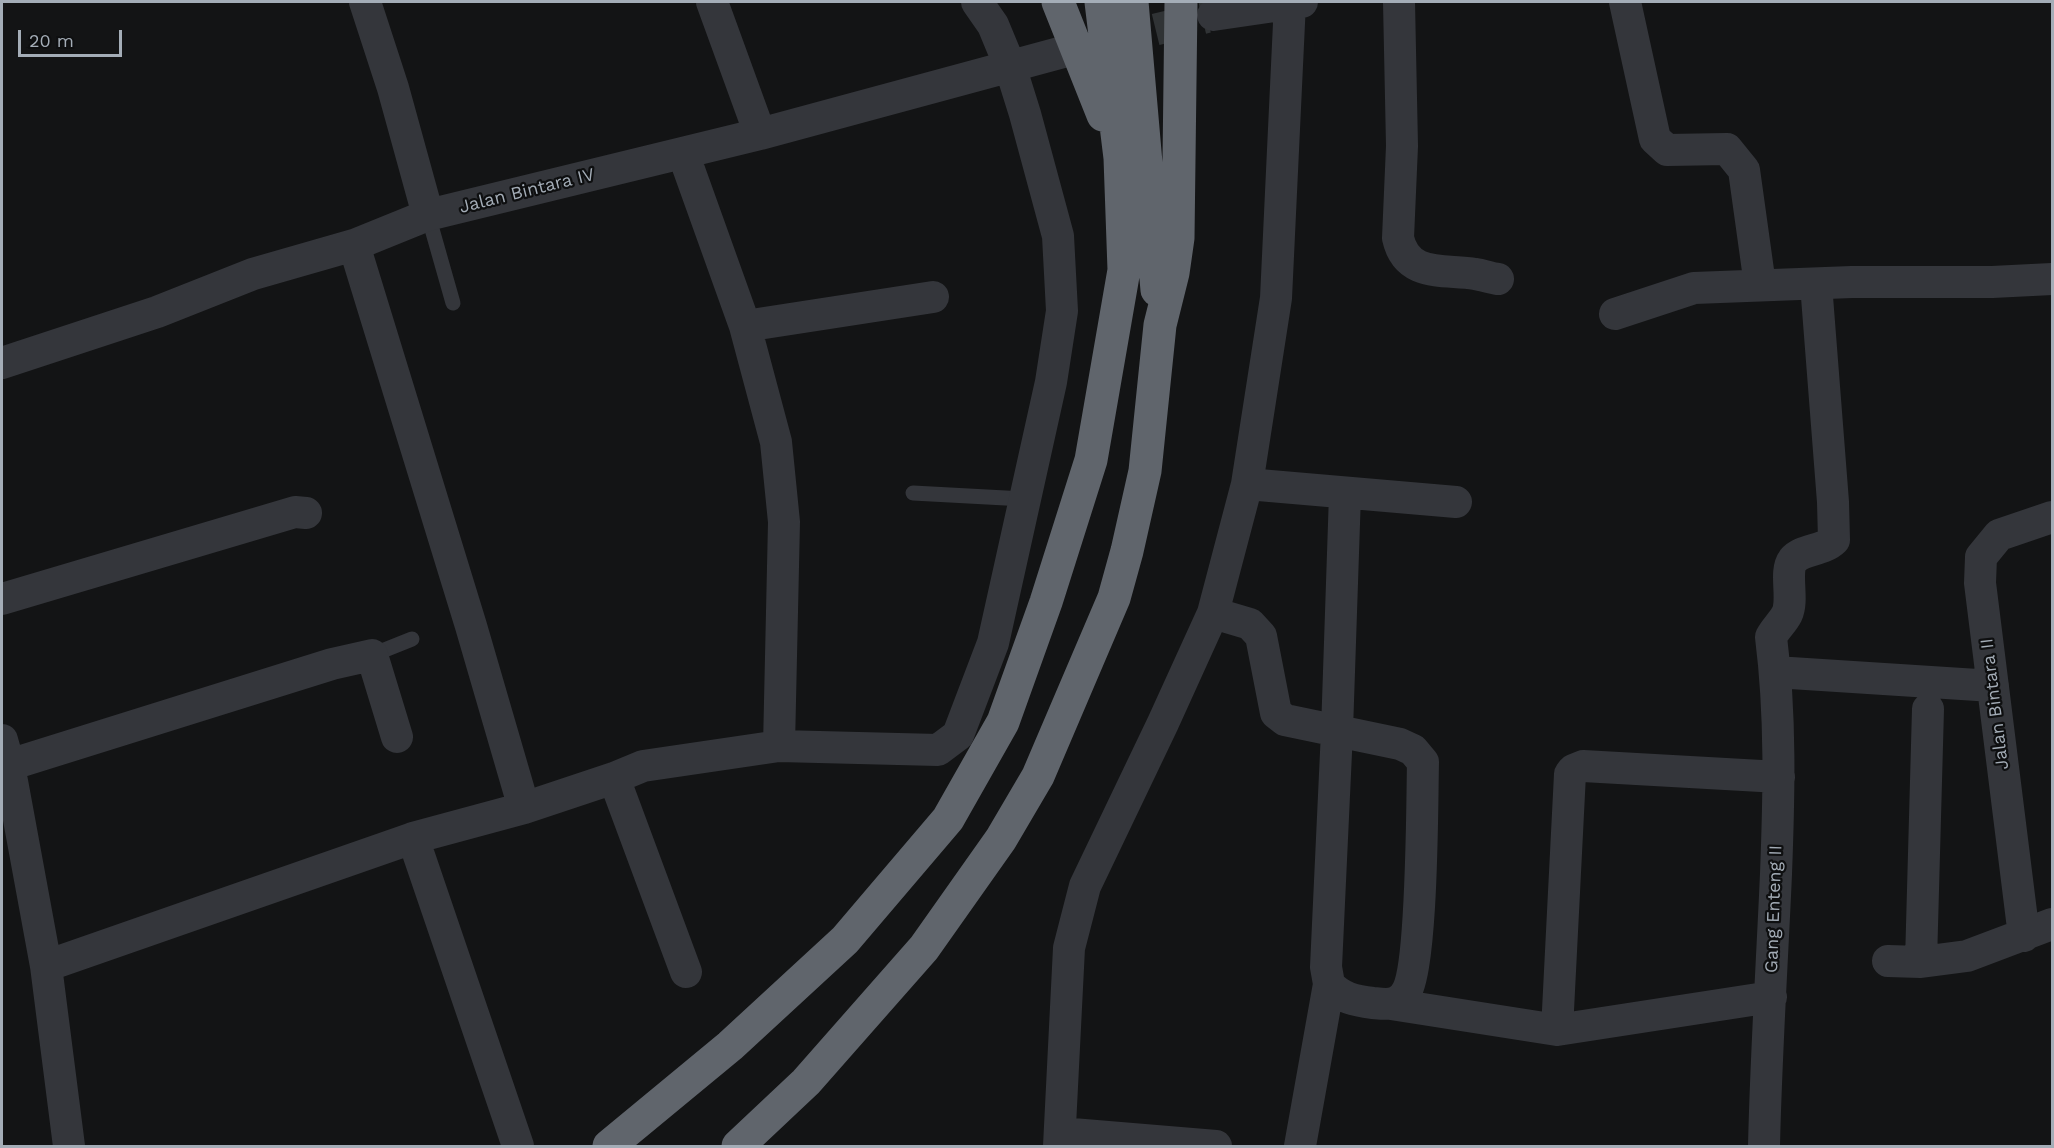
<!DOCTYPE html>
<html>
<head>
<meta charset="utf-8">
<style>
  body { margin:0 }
  #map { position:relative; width:2054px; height:1148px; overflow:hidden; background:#131415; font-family:"Work Sans",sans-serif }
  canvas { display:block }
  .frame { position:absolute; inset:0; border:3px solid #a4adb7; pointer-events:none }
  .scale { position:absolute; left:18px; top:30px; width:104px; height:27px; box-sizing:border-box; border:3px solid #a4adb7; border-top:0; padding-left:8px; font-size:18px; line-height:21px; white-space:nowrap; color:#a4adb7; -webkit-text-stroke:4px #0e0f10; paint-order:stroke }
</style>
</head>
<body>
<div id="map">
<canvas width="2054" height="1148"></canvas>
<div class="frame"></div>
<div class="scale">20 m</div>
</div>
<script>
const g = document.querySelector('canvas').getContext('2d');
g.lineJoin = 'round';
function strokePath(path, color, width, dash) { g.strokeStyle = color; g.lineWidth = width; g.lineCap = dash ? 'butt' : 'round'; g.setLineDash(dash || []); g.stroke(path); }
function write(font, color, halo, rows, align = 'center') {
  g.font = font + ' "Work Sans",sans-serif'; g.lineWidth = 4.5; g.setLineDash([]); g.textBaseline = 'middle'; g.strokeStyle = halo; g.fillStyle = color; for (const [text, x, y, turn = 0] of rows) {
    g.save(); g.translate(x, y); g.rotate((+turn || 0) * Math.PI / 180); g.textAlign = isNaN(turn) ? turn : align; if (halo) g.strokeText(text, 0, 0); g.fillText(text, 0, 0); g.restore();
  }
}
const streetTunnel = new Path2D(`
  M1109,41L1207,17`);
const lane = new Path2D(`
  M428,215L453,303
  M913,493L1024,499
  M372,655L412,639`);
const street = new Path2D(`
  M365,2L393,88L428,215
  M712,2L760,134
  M1399,2L1402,146L1398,238C1407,278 1444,269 1475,274C1483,275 1490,278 1498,279
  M1625,2L1655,139L1667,150L1727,149L1744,170L1760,285
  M1213,15L1302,2
  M683,153L745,326L776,442L784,522L779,746
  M354,245L471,626L524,808
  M1615,314L1694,288L1852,282H1992L2052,279
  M745,326L933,297
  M2,363L157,312L253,274L354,245L428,215L760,134L1063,52
  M1247,484L1456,502
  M2,599L295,512L306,513
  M1213,613L1250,624L1261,636L1276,713L1285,720L1400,744L1413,750L1423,762C1422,799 1423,977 1403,997C1395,1006 1384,1004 1373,1003C1356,1001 1340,998 1329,984
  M1775,672L1993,686
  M2,740L9,765L46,966L69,1146
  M9,765L332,664L372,655L397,737
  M614,778L686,972
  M413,838L518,1146
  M2024,936L1980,583L1981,557L1999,535L2052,517
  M1888,961L1921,962L1967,956L2052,924
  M1921,962L1928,709
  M46,966L413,838L524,808L614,778L643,766L779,746L938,750L958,735L993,643L1051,382L1062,311L1058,236L1025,114L1010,66L993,25L977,2
  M1391,1004L1557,1030L1771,997
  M1557,1030L1570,774L1573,770L1583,766L1779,777
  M1060,1133L1216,1146
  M1059,1146L1069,948L1085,886L1163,723L1213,613L1247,484L1276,298L1290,2
  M1300,1146L1329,984L1326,967L1337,731L1345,494
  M1764,1146C1766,1055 1772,965 1776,874C1779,795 1781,716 1771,637C1775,629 1783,622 1787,614C1794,599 1784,572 1793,560C1802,549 1823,551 1834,540L1833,502L1816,284`);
const highway = new Path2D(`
  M1058,2L1103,115
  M1132,2L1157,290
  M609,1146L730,1046L845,940L948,819L1003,722L1046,602L1091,460L1124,270L1120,158L1101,2
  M738,1146L806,1082L924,948L1001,839L1038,776L1114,598L1127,551L1145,471L1160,325L1173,273L1178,238L1181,2`);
const streetNames = [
  ["Jalan Bintara IV",527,191,-14],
  ["Jalan Bintara II",1995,704,-97],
  ["Gang Enteng II",1774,909,-88]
];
strokePath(streetTunnel, '#303335', 32, [32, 16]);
strokePath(lane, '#34363b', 15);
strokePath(street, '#34363b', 32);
strokePath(highway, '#60656c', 33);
write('18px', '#a4adb7', '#0e0f10', streetNames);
</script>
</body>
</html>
